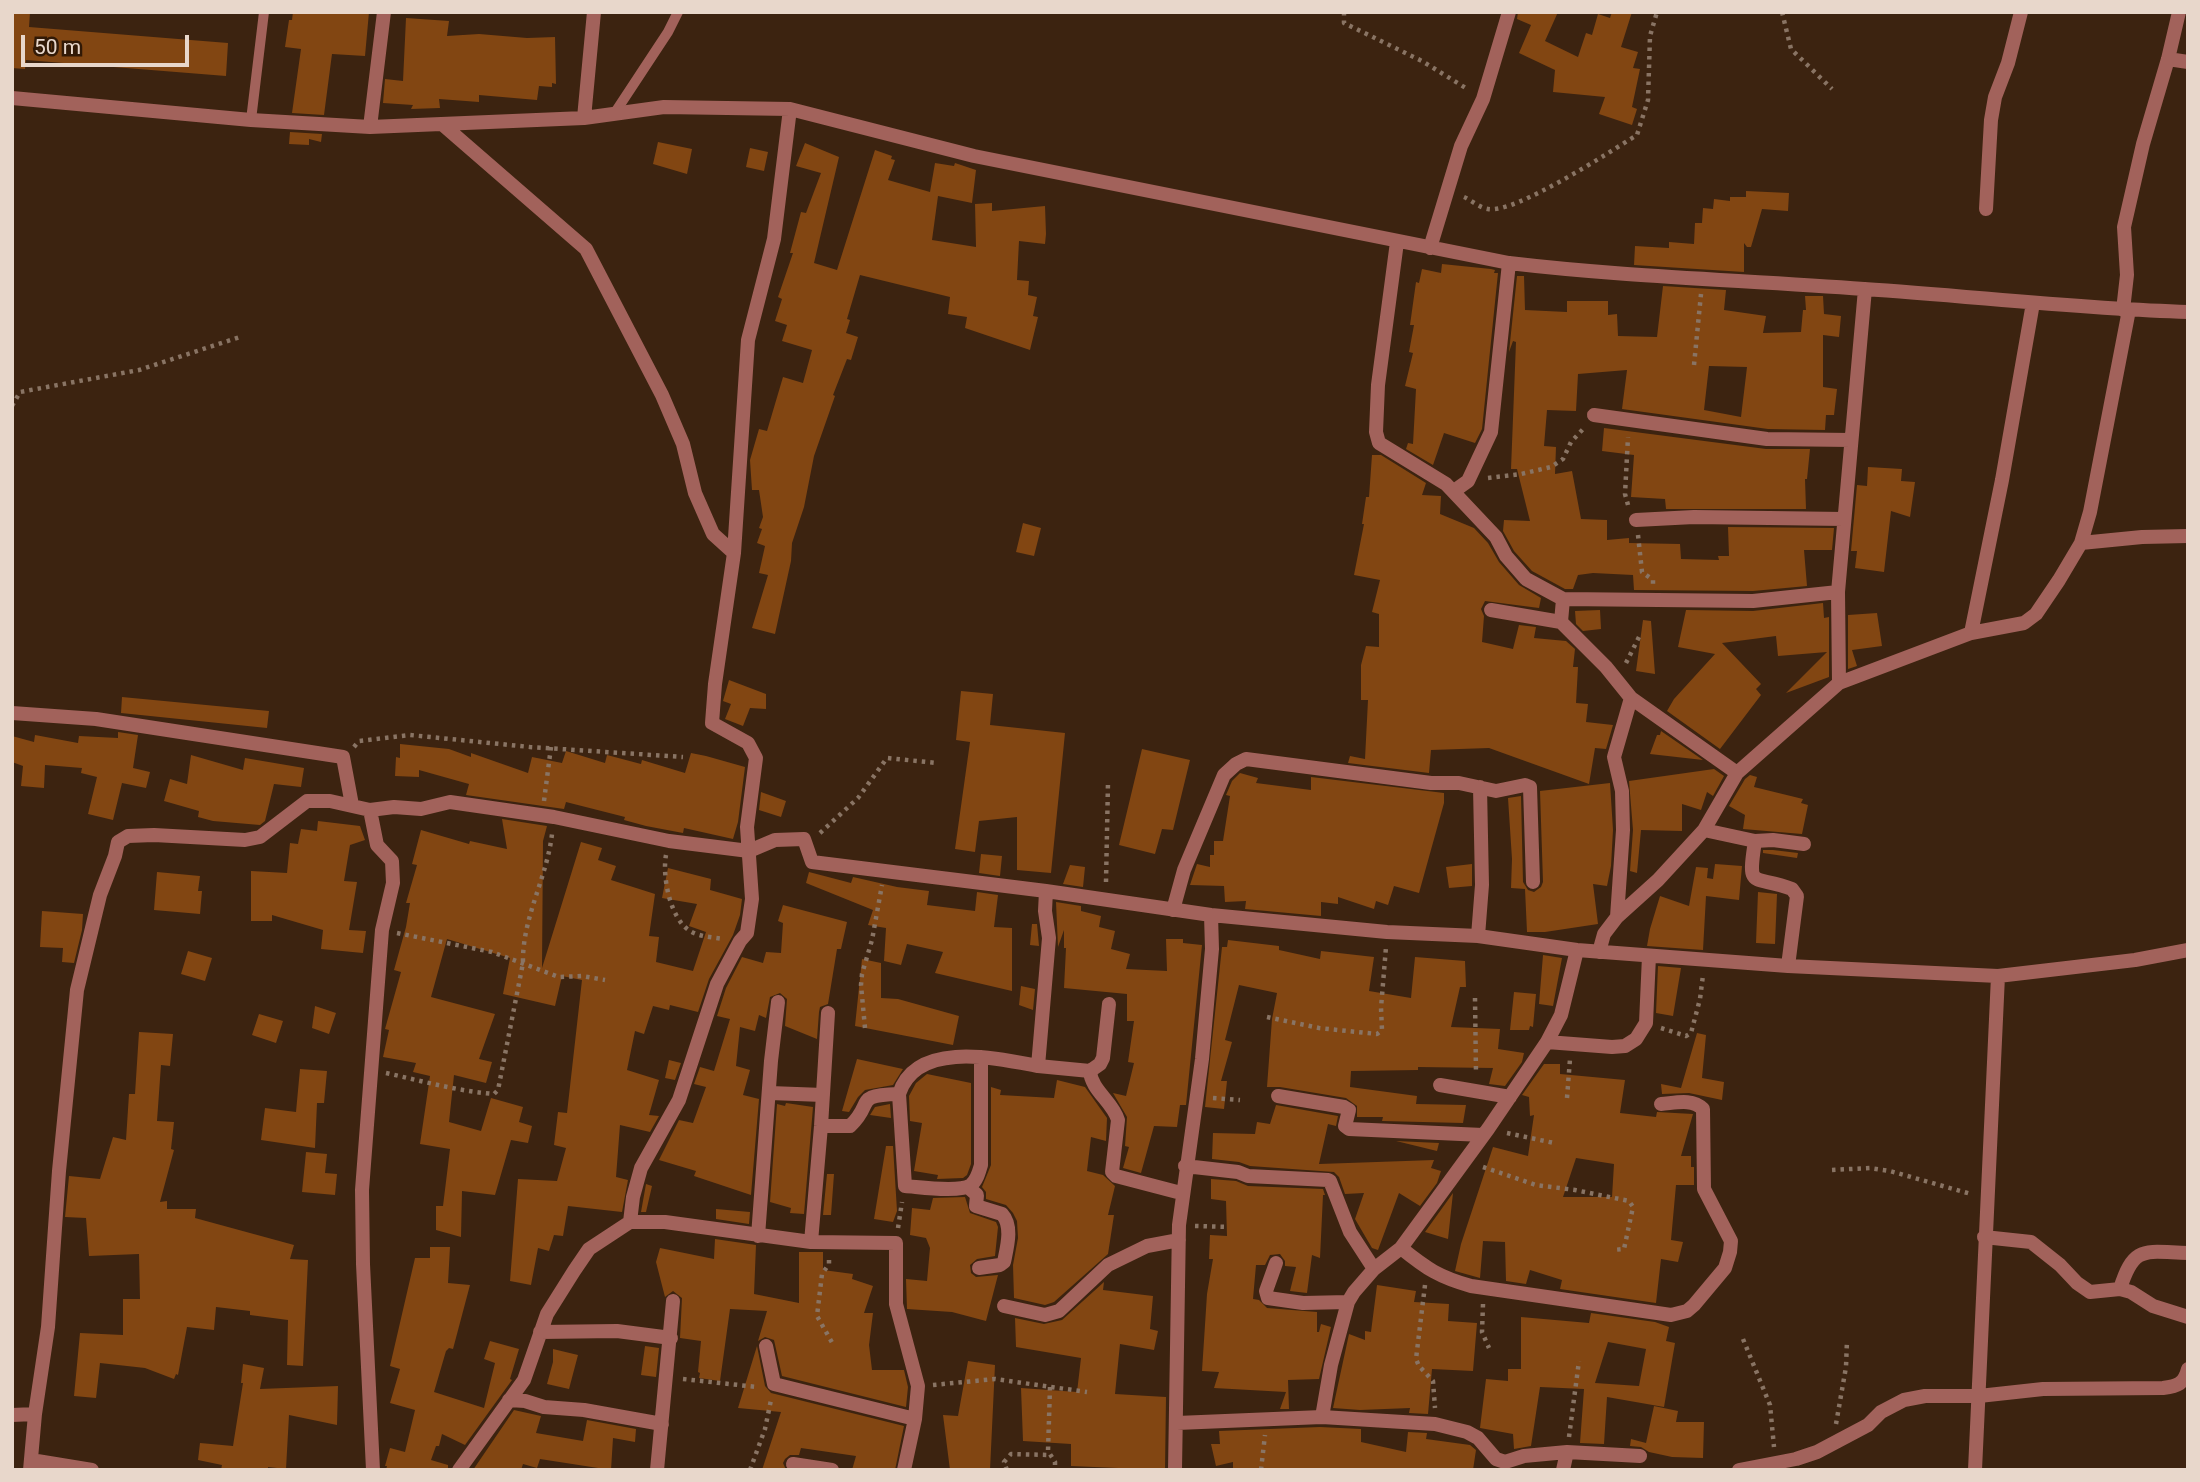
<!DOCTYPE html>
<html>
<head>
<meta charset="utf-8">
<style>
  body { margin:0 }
  #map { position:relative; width:2200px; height:1482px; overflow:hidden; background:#3c2310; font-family:Roboto,sans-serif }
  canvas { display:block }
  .frame { position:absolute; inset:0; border:14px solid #e8d7cb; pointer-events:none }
  .scale { position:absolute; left:21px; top:35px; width:168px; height:32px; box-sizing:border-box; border:4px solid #e8d7cb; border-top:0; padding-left:9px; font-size:21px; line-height:24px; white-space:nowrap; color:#e8d7cb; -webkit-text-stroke:5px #311906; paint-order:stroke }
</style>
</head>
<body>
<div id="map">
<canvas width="2200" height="1482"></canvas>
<div class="frame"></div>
<div class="scale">50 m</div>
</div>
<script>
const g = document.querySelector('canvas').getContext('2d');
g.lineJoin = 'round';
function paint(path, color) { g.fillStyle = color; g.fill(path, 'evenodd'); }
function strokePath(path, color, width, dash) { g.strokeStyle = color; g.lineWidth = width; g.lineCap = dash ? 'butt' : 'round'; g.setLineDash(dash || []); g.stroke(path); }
const building = new Path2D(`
  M12,12H30L29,27L228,43L226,76L26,60L25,69L12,68Z
  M293,12H369L365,56L332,54L324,115L292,113L301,49L285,47L289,20H292Z
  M1518,12H1558L1545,41L1578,57L1586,33L1592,35L1598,14L1610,18L1612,12H1632L1621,47L1638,52L1633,68L1640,69L1632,107L1637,109L1632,125L1599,114L1605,97L1553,92L1555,70L1519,53L1531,25L1517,19Z
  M406,18L449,21L447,36L479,34L527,38L555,37L556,84L552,83V87L539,86L537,100L479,95V102L439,99L440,108L411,109L413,105L383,103L385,79L403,81Z
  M290,132L322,134L321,142L309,139V145L289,144Z
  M658,142L692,149L687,174L653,164Z
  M805,143L839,157L814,263L837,270L875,150L892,156L891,159L895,160L888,180L930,192L935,163L954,166L955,163L976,170L972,203L938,196L932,240L976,247L975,204L992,203V211L1045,206L1046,234L1045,244L1019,241L1017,280L1029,281L1028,295L1037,297L1033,316L1038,317L1030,350L965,328L967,317L948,314L950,297L860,275L847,319L850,320L846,333L858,337L851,360L847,359L833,395L835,396L814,456L804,507L792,543L791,561L775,634L752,628L768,575L759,573L765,546L757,543L762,529L759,528L763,517L759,490H752L750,460L759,429L767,431L783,377L803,383L812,350L782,341L787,325L775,321L782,299L778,297L793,253H790L801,212L806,213L821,173L796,166Z
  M750,148L768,152L764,171L746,167Z
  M1746,191L1789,193L1788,211L1762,209L1751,247H1747L1744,243V272L1634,265L1635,246L1669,248V242L1694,244L1695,223H1702L1703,208L1713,209L1714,199L1730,201V197H1746Z
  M1442,264L1491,269L1495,270L1494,273H1498L1482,429L1475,443L1444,433L1433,465L1406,449L1408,443L1413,444L1416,389L1405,386L1413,353L1409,352L1414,325H1410L1416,282L1419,283L1422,269L1441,273Z
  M1517,276H1524L1525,310L1567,312V301H1608V315L1617,314L1618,336L1657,337L1663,286L1726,290L1724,310L1766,316L1763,333L1801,332L1803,310H1806L1805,296H1823L1824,314L1841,316L1839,337L1823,335V387L1837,389L1834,415H1826L1825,430L1768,429L1622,409L1627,370L1578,374L1576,411L1547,410L1544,446L1556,447L1555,474L1572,471L1581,519L1607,520V540L1629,538V543L1680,544L1681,559L1719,560L1718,556H1729L1728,527L1834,528L1832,550H1804L1807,586L1753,591L1634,590L1633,575L1593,573L1578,575L1573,589H1565L1532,571L1514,551L1503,531L1504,520L1530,521L1517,469H1511L1516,342L1513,341L1509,352ZM1709,366L1747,367L1741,417L1704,410Z
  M1604,428L1766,449H1810L1807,479H1805L1806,509H1666L1665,499L1631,497L1634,455L1602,451Z
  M1372,455H1381L1426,483L1422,495L1441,496L1440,514L1474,528L1488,543L1499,562L1519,585L1541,598L1539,608L1485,601L1481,609L1484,616L1482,642L1513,649L1519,625L1536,627L1534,638L1566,641L1575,649L1573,667H1578L1576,703L1588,704L1586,722L1613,725L1606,749L1595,748L1589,784L1489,748L1431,750L1429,773L1348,763L1350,756L1365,759L1368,700H1361V665L1366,646L1379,647V614L1372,612L1380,580L1354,575L1364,524H1362L1366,497H1369Z
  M1868,467L1902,469L1901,481L1915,482L1910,517L1891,511L1884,572L1855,568L1857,551H1851L1857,485L1867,486Z
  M1023,523L1041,528L1034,556L1016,552Z
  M1823,603L1824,618L1829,617V677L1786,693L1827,652L1778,656L1776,636L1722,643L1761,684L1756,689L1761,695L1720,749L1667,711L1674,699L1715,654L1678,647L1686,610L1753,611Z
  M1600,610L1601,629L1583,631L1576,624L1575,611Z
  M1877,613L1882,646L1852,650L1857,666L1848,669V615Z
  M1643,620L1651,621L1655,674L1636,671Z
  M729,680L766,694V709L750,708L743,726L725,719L731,704L723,701Z
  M961,691L993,694L990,725L1065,733L1051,873L1017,870V817L979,821L975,852L955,849L970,742L956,740Z
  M122,697L269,711L267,728L121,713Z
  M1661,731L1703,760L1650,754L1657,735H1660Z
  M118,732L138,735L133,768L150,772L146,788L122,783L113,820L88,814L97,777L81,773L82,768L45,765L44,788L21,786L23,766L12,762V736L34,742L35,735L78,743L79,736L118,738Z
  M400,744L449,749L471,757V753L528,773L532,757L562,763L566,751L605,763L607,755L641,764L642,760L685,773L691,753L706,756L745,767L738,822L733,839L684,828L683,833L646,826L624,820L625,817L566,802L564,809L466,795L469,784L419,770V777L395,776L396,757L400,758Z
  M1142,749L1190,760L1173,830L1162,829L1155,854L1119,845Z
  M191,755L243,770L245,758L304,768L301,787L274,784L265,821L260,825L213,821L198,817L199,811L164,801L170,779L187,784Z
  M1714,769L1724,776L1713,796L1707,792L1701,810L1682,804V831L1641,830L1637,873L1630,871L1633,830L1629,781Z
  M1240,773L1258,778L1256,783L1311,790V777L1444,793V803L1419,893L1394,886L1388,905L1376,901L1374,909L1338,897V904L1321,902V916L1245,909L1246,901L1225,902L1224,886L1190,885L1197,864L1210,867V855H1214V841H1223L1230,796L1226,795L1232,781Z
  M1750,775L1757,777L1754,787L1803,799L1801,803L1808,805L1802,834L1743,829L1745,815L1729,806L1745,779Z
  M1610,783L1613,830L1611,866L1607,886L1593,884L1598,924L1545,932H1527L1525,889L1511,888L1512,859L1508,798L1521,796L1523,882L1528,890L1534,892L1541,887L1543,882L1540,791Z
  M761,792L786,801L781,817L759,810Z
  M502,819L547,826L543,841L542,968L581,842L602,848L598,860L616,866L611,880L655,894L649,936L659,937L656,962L693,971L706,932L689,926L697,904L662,898L668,868L711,879L710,890L742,899L740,915L733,935L709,979L698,1012L670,1005L669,1010L653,1006L644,1034L635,1031L627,1070L659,1080L649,1115L659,1116L650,1132L620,1125L616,1177L628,1180L622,1212L568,1206L563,1236L554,1235L549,1251L538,1248L531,1285L510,1281L518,1179L557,1181L566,1148L554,1145L558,1112L567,1113L582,980L562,976L555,1006L503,994L510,958L447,939L431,997L495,1014L479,1059L492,1062L486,1083L454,1075L449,1122L481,1131L491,1098L523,1107L519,1122L532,1126L528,1143L511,1140L495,1195L462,1191L461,1237L436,1230V1206H443L450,1149L420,1144L430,1076L413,1072L416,1063L383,1057L389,1030L385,1029L401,972L394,970L406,927L410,903H406L417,865L412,864L421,830L469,844L470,841L507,849Z
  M318,821L360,826L365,840L350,845L344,881L357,882L349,930L366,931L363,953L321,949L323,930L272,915V921H251V871L287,873L290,843L298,844L301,829L317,831Z
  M1763,850H1773L1798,853L1797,858L1763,853Z
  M981,854L1002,856L1000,876L979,873Z
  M1472,864V886L1449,888L1446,867Z
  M1715,864L1742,866L1739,900L1706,896L1703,950L1647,946L1650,929L1660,896L1689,906L1696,867L1708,868L1707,878L1713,879Z
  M1070,865L1085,867L1083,887L1063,884Z
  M157,872L200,876L198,891H202L200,914L154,910Z
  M809,872L851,883L853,877L897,887L929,891L927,905L975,911L977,892L998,895L994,927L1012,928V991L935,973L943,952L907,944L901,965L884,961L886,928L868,925L873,910L806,883Z
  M1758,892L1777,894L1775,944L1756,943Z
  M1056,902L1081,906V911L1101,916L1099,927L1115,931L1111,949L1130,954L1126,969L1167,971L1166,939H1183V943L1202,945L1186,1105H1180L1177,1127L1154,1126L1141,1173L1123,1168L1129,1147L1125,1146L1127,1117L1113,1093L1126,1096L1134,1063L1128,1062L1134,1021H1127V994L1064,988L1066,948H1064V930L1058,947Z
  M783,905L847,922L841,949H837L828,1004L820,1007L819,1012L817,1039L785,1026L787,999L780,993L770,997L766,1018L759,1015L755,1031L740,1027L736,1066L750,1070L743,1095L759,1099L751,1195L694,1176L696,1171L659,1160L679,1120L693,1123L706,1087L694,1084L700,1067L714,1071L730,1019L717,1016L726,988L742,957L763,963L766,952L781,953L783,923L778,921Z
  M42,911L83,914L82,930L74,963L62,962L63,948L40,947Z
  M1032,924H1037L1039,946L1030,945Z
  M1228,940L1279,946V950L1320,959L1321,951L1374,957L1369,991L1411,998L1415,957L1465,961L1466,987H1460L1451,1027L1500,1029L1498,1049L1524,1053L1522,1062L1505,1086L1489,1084L1493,1068L1418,1067V1070L1351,1071L1350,1087L1417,1096L1416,1104L1466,1105L1463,1123L1382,1121L1383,1117H1357V1106L1346,1098L1280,1087H1267L1272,1019L1277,993L1239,985L1225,1040L1232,1042L1221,1081H1227L1224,1109L1205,1107L1222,947H1227Z
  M188,951L212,958L205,981L181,974Z
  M1543,955L1562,958L1553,1006L1539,1004Z
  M862,959L881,963V998L898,999L959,1016L953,1045L855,1026Z
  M1658,966L1681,968L1673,1016L1656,1013Z
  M1021,986L1035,989L1033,1010L1019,1005Z
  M1514,992L1536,994L1533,1027L1530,1026L1529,1030H1510Z
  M315,1006L336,1013L329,1034L312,1028Z
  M259,1014L283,1021L276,1043L252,1035Z
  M139,1032L173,1034L170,1066L161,1065L157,1121L174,1122L171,1149L174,1150L160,1202L167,1201V1209H196L195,1218L294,1245L290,1259L308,1260L303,1366L287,1365L288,1320L250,1315V1311L216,1307L214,1330L187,1327L178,1375L176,1374L174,1379L145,1368L100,1363L96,1398L74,1396L80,1333L123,1335V1299H140L139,1254L89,1256L86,1218L65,1217L69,1176L100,1179L113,1137L126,1140L129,1094H135Z
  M1697,1033L1706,1035L1702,1078L1724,1082L1722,1100L1689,1093L1662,1094L1661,1084L1681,1088Z
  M857,1059L903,1069L893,1085L865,1090L858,1097L849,1112L842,1111Z
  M669,1060L681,1063L675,1080L665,1078Z
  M1544,1064H1560V1074L1625,1080L1620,1113L1656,1117L1657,1112L1693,1114L1681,1156H1691V1167H1694V1185H1676L1671,1240L1683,1242L1678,1262L1661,1259L1656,1303L1560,1289L1562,1280L1530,1270L1526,1284L1506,1281L1505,1242L1483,1241L1480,1278L1455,1271L1461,1244L1493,1147L1528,1156L1534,1115L1530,1116L1529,1097L1522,1095ZM1576,1158L1614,1164L1612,1197H1563Z
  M300,1069L327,1071L324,1103H317L315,1148L261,1140L265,1108L296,1112Z
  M927,1074L971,1083V1164L967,1175L963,1178L937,1179L938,1175L914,1171L922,1123L910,1121L909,1096L916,1083Z
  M1057,1080L1085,1087L1107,1118L1106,1141L1091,1137L1087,1171L1103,1175L1115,1186L1108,1215H1114L1108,1254L1054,1302L1045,1305L1014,1298L1013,1265L1018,1238L1017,1221L1013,1213L1006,1205L986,1199V1192L982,1187L991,1165V1087L1001,1090L1000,1095L1054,1098Z
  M786,1103L813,1107L804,1214L790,1213L791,1208L770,1202L777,1104L785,1106Z
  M890,1104L891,1118L870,1115L875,1107Z
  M1276,1105L1338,1116L1336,1126L1328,1124L1319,1164L1434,1160L1431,1168L1441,1171L1437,1183L1420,1206L1399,1193L1378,1250L1372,1248L1355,1219L1364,1193L1345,1194L1339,1177L1334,1172L1250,1166L1239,1162L1212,1159L1213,1133L1255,1134L1257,1122L1270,1124Z
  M1396,1141L1439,1143L1437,1151Z
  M886,1146H893L897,1211L893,1222L874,1219Z
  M306,1152L327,1154L325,1173L337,1174L335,1195L302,1192Z
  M827,1174H834L831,1215H823Z
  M1211,1179L1236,1181L1248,1186L1323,1189L1325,1195H1323L1320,1258L1312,1255L1307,1293L1290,1291L1296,1267L1285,1266V1261L1280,1254L1270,1255L1265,1265H1256L1253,1299L1259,1300L1267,1308L1317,1312V1332H1319L1321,1324L1331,1327L1319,1379L1288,1380L1289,1409H1280L1286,1392L1214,1388L1219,1372L1202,1371L1207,1294L1213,1259H1209L1210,1235L1227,1236L1226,1201L1211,1199Z
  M646,1184L652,1186L646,1212H641Z
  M1453,1193L1448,1239L1425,1232Z
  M965,1197L970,1213L996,1222L998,1227L995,1256L977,1259L970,1265L971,1273L976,1277L998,1275L986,1321L952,1312L907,1309L906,1279L927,1281L930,1248L926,1238L910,1235L912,1208L930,1210L933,1198Z
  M716,1209L750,1212L749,1224L716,1219Z
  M715,1239L756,1245L754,1294L799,1303V1252H823V1270L853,1274L852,1279L873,1286L864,1313H873L869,1345L872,1370H904L908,1387L906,1407L782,1376L774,1340L765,1337L758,1341L767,1311L730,1309L720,1381L699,1378L700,1373L698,1372L701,1341L680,1338L682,1298L673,1291L665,1297L656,1262L660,1248L714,1259Z
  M430,1247H450L448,1283L470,1285L453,1349L449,1348L446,1351L434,1392L484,1408L495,1363L484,1359L490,1341L519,1349L510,1379L512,1380L465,1445L442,1434L439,1446H436L431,1460L448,1465V1470H386L387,1466H385L390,1448L405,1452L415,1410L390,1403L400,1369L390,1366L415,1258H430Z
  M1104,1282L1103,1290L1153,1296L1150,1329L1158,1331L1154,1350L1120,1344L1115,1394L1166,1397L1165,1470L1071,1466V1444L1023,1441L1021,1388L1077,1392L1081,1358L1016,1347L1015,1318L1044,1324L1062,1320Z
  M1377,1285L1416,1291L1414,1302L1449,1304L1448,1321L1477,1323L1473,1371L1432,1369L1428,1414L1409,1413L1410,1408L1360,1410L1333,1408L1349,1334L1365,1340V1331L1371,1332Z
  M1591,1313L1655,1322L1669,1327L1666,1341L1675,1343L1664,1407L1607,1397L1604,1444L1580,1443L1584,1389L1540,1387L1531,1446L1514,1449L1513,1434L1480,1428L1486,1379L1508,1381V1369H1521V1317L1589,1323ZM1608,1342L1646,1349L1639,1386L1595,1383Z
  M645,1346L659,1348L656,1377L641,1375Z
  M757,1346L765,1386L771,1393L904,1426L895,1470H852L856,1456L801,1448L799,1455H790L785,1459L783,1463L786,1470H762L781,1412L738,1408Z
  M553,1349L578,1355L569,1389L547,1384L553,1362Z
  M968,1361L995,1365L990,1470H950L943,1415L958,1416Z
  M243,1364L264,1368L260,1389L338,1386L337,1425L289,1415L286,1469L268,1467V1470H221L222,1465L198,1460L200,1443L233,1446L243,1383H241Z
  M1654,1406L1678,1411L1676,1422H1704L1703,1458L1672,1457L1649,1452L1641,1447L1630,1446L1631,1439L1646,1443Z
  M514,1410L541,1416L536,1433L583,1441L587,1420L636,1429L635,1442L613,1438L611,1470L540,1459L537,1468L523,1464L521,1470H473Z
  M1320,1427L1361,1429V1442L1406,1452L1408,1432L1427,1433L1426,1439L1470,1445L1476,1450L1473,1470H1233V1462L1216,1466L1211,1444H1220L1219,1431Z`);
const path = new Path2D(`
  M1344,12V23L1422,61L1469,90
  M1782,12L1791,49L1832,89
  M1464,197C1471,200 1480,208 1488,209C1515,214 1611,151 1637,135L1648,100L1650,36L1657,12
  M1694,365L1701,294
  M12,406L20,392L139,370L240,337
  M1488,478L1521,474L1551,467L1563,459L1571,442L1585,427
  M1628,505L1625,494L1628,437
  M1638,535L1642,572L1653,580V584
  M1626,663L1641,633
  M354,747L359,741L410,735L530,747L683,757
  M544,801L551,747
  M820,833L858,798L887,758L937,763
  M666,855C662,876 670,919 690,931C700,937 712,937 723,939
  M1106,882L1108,782
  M397,933L492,952L559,977L582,976L605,980
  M1475,998L1476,1074
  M1267,1017L1319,1028L1377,1034L1382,1030L1381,1008L1386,947
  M865,1028L861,985L862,974L872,940L882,885
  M1661,1028L1686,1036L1691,1033L1700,999L1703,975
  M386,1073C422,1081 457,1091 494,1094L498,1090L523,963C522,918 547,878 552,834
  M1213,1098L1240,1100
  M1567,1098L1570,1059
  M1507,1133L1554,1143
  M1483,1167L1536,1185L1575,1190L1629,1201L1633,1207L1624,1249L1613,1250
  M1832,1170L1870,1168L1890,1171L1971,1194
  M1195,1226L1229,1227
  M898,1228L902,1202
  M829,1260V1264L822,1274L817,1316L834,1346
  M1425,1285L1416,1359L1419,1366L1433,1381L1435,1408
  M1483,1304L1482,1332L1489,1348
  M1743,1339L1770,1405L1774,1447
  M683,1379L757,1387
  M933,1385L995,1379L1087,1392
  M1050,1387L1048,1451L1055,1462V1470
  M1836,1424L1846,1367L1847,1340
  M1569,1437L1579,1361
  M750,1470L765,1429L771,1400
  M1007,1470L1004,1462L1011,1454L1050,1455
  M1261,1470L1265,1435`);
const service = new Path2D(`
  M614,114L668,32L678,12
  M251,120L264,12`);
const minor = new Path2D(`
  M2168,59L2188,62
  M12,98L251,120L370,127L584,118L664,107L790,109L974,156L1509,263C1627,277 1746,280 1864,289C1972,296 2080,309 2188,312
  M584,118L594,12
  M442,124L586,249L662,395L683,444L695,493L713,534L734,553
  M370,127L384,12
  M1986,209L1991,120L1995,97L2008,63L2021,12
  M1397,242L1378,385L1376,432L1379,443L1446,484L1496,537L1506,556L1526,579L1563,599L1561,622L1606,667L1631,698L1737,773
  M1430,248L1461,146L1483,99L1509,12
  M2123,310L2127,275L2124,227L2143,144L2168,59L2179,12
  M1594,415L1767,439L1851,440
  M1454,491L1468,481L1491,432L1509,263
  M1636,520L1694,517L1844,519
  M2081,543L2142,537L2188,536
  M1563,599L1753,601L1838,592
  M1491,610L1561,622
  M1971,633L2002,480L2033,303
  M1839,683L1971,633L2024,623L2036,614L2059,580L2081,543L2090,512L2129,310
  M12,713L96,719L343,757L352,805
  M370,810L377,845L392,861L393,883L382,930L362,1190L363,1264L373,1470
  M1704,830L1755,841L1773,840L1804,844
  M1755,841C1747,892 1753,874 1792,889L1797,896L1788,966
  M1173,910L1184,870L1224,775L1236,764L1246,759L1431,783H1459L1496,791L1525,785L1530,787L1533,882
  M1617,917L1623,830L1622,791L1614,757L1631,698
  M1478,936L1482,885L1480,787
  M1599,952L1604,934L1617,917L1658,880L1704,830L1737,773L1839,683L1838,592L1865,289
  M1547,1042L1612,1047L1625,1046L1636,1039L1646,1023L1649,956
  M981,1057V1165C979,1172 977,1180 971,1185C959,1193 920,1187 905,1186L899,1094C916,1040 996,1058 1038,1066L1049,938L1045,911L1046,891
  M1038,1066L1090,1071C1091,1090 1113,1102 1118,1120L1112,1172L1116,1176L1181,1193
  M1090,1071L1100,1064L1103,1058L1109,1004
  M1440,1085L1510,1097
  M770,1093L823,1095
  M1278,1096L1344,1107L1349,1110L1345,1126L1349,1129L1483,1135
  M821,1126H850C875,1103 852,1095 899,1094
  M1185,1166L1238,1172L1248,1176L1328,1180L1330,1181L1350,1232L1374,1269
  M968,1187L977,1195L976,1206L1002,1214C1013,1226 1007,1247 1004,1262L1000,1265L979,1268
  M630,1222H665L811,1242L896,1243V1304L918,1386L915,1419L904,1470
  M758,1236L771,1061L778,1002
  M1984,1237L2031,1242L2060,1265L2077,1283L2090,1292L2120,1289L2131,1292L2153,1306L2188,1317
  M811,1242L821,1126L828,1013
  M1401,1248C1427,1269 1439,1277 1471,1286L1671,1315L1687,1311L1694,1305L1725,1268L1730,1252L1731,1241L1704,1189L1703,1109C1692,1098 1675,1103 1661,1104
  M1276,1263L1266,1291L1268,1298L1303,1303L1348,1302
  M2120,1289C2134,1244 2145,1252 2188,1253
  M1004,1306L1045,1315L1059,1311L1108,1265L1147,1246L1179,1240
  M540,1332L617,1331L671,1338
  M766,1346L774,1384L915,1419
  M509,1400L525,1401L544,1407L584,1410L662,1424
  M12,1415L35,1414
  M1322,1417L1331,1365L1348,1302L1354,1292L1374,1269L1401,1248L1488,1129L1547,1042L1561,1015L1577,950
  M1177,1423L1322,1417L1435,1424L1467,1432L1478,1438L1496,1459L1505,1462L1524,1456L1567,1452L1640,1456
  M31,1460L92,1470
  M793,1464L832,1470
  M30,1470L35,1414L48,1327L59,1171L77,990L100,895L115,856L118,842L128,836L154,835L245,840L260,837L307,801H330L370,810L394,807L421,809L450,802L554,817L669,841L749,851L775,840L804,839L812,862L1046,891L1211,915L1387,932L1478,936L1577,950L1788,966L1998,976L2135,960L2188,950
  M459,1470L524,1380L547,1314L574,1271L589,1249L630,1222L633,1197L641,1168L679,1100L717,984L740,941L747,933L752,899L747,827L756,758L748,743L712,723L715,684L734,553L748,340L774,239L790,109
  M657,1470L673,1301
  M1175,1470L1179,1225L1202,1059L1212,949L1211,915
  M1563,1470L1567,1452
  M1739,1470L1796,1459L1817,1452L1868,1425L1881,1412L1904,1400L1925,1396H1979L2043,1389L2163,1388C2178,1386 2184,1384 2188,1369
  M1975,1470L1998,976`);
paint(building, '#824612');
strokePath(path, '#897464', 4.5, [3.5, 5]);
strokePath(service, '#a2625b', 10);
strokePath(minor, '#a2625b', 14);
</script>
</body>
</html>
